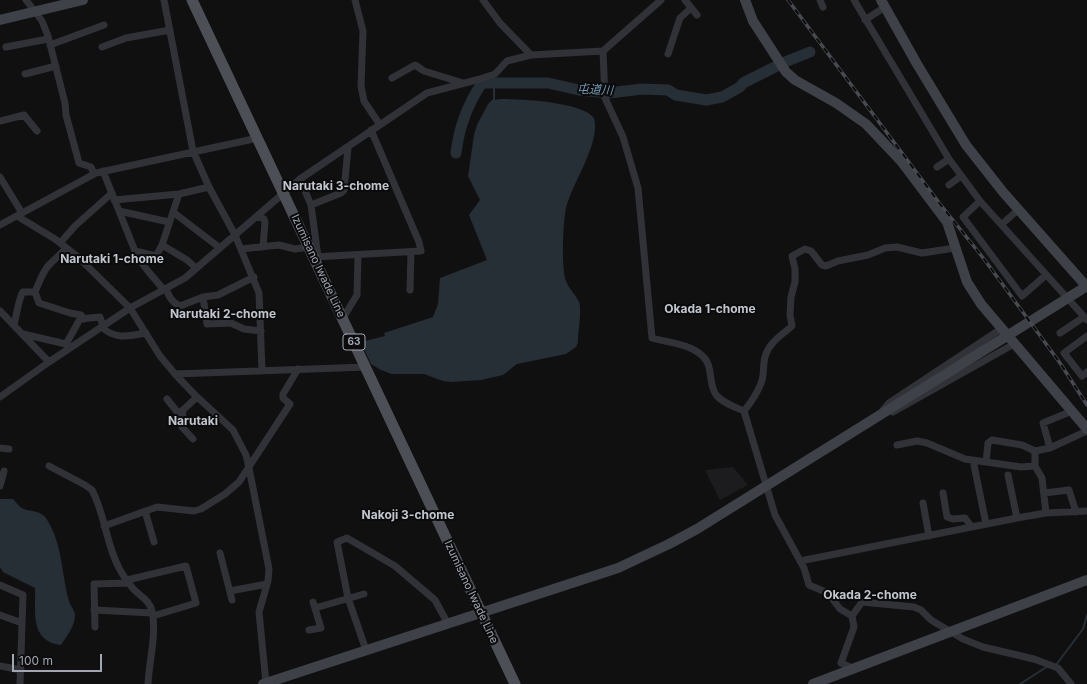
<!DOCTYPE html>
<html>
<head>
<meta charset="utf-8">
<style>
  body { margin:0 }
  #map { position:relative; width:1087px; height:684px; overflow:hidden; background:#101011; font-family:Inter,sans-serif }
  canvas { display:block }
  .scale { position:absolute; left:12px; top:654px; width:90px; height:18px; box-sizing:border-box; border:2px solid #a0a7b3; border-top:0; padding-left:5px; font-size:12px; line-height:14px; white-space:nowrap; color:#a0a7b3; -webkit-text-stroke:3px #0b0b0c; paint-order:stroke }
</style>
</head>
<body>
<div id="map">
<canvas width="1087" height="684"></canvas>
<div class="scale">100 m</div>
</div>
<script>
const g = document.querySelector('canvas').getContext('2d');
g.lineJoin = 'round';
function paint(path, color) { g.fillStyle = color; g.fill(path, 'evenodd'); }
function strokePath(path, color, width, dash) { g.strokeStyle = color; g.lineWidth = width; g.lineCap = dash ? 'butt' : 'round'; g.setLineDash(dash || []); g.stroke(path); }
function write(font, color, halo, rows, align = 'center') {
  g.font = font + ' Inter,"Noto Sans JP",sans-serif'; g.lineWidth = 4; g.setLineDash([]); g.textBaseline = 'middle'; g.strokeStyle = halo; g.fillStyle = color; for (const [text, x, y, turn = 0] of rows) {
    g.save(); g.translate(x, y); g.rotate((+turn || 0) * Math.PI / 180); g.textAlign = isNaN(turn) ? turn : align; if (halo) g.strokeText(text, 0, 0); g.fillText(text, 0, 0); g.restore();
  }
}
const built = new Path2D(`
  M733,467L748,485L720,500L705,470Z`);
const water = new Path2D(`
  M502,99C522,99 582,102 594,118C601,143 572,183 566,208C563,223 561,267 566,281C569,289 576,295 579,302C582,311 578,332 578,342L576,347L566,354L517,364L503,375L481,380L451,382L443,381L424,374H391L379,369L371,364L361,342L385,336L384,333L433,317L438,304L440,278L487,260L469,215L480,200L468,176L474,135L477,125L488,104L492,100Z
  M0,499H13C16,502 20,508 24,509C32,512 40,510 46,518C63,544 61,573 69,601C70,606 75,610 75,615C75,626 67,636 61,645C29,641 36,612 35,588L3,572L0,567Z`);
const stream = new Path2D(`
  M494,83V100
  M1056,665L1083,629L1087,615
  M1020,684L1048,666`);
const river = new Path2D(`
  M785,62L810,52
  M456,153C459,127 467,105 482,83H548L579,90L609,93L642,89L668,90L676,95L706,100L722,97L740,87L743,83L775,67`);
const street = new Path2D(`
  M26,0L42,21L48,36L65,103L66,115L79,163L91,167L94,174
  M164,0L193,151L209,187L235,235L259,293L262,371
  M355,0L363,31L361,86L364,101L380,125
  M483,0L500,23L531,55
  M685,0L697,15
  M820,0L823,7
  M854,0L949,159L980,201L1087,320
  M865,20L885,7
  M50,45L104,25
  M6,47L48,39
  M102,47L126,38L170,30
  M603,51L605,98L623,137L638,188L652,338C665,342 684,343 696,351C715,363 707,374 714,391C717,401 735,407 744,411
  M668,54L680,18L691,8
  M25,74L56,66
  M392,78L415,65L424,71L463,83
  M0,121L24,115L37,131
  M937,167L949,159
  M103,171L137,256L147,270L164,290
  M0,177L22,213
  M300,179L311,205L318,257
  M949,185L961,176
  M114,200L179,194L209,187
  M980,201L963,217L1022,296L1046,275
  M311,205L341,193L344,190L348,148
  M119,211L169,222
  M173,212L220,248
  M17,216L55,239L78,257L130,308L160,356L175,374L194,394L233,430L246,455L249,468L269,569L268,581L259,612L266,683
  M257,216L264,219L265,222L263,247
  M1002,224L1019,209
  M0,225L96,173L258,138
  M60,243L75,226L112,193
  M162,245L187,260L196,268
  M241,249L279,245L295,249L309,247
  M135,251L156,256L162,245L179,194
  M314,257L421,251L419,242L371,130
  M166,289C169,296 172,303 180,306L203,297L218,295L254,277
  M410,290L411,252
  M35,292C39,283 43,270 50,264C56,258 61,254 66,248
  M203,297L207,324L231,323L244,329L261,331
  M0,311L49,362
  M343,318L357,295L358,255
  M14,325C16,317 19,297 23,292H35L39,303L70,313L81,315L84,319
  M102,327C114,340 130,336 146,333
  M1060,333L1084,317
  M23,334L66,344L69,346
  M1087,336L1064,353L1082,376L1087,372
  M66,344L80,319L100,317L103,326
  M175,374L366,367
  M0,397L49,362L130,308L185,278L300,179L427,93L480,79L495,74L507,61L531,55L603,51L661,0
  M167,399L178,413L183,410
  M883,410L889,403L1001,329
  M893,412L1014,344
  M193,439L182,427L183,410L197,397
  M897,445L917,441L927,443L965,459L1021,467L1035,466
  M0,448L9,449
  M1050,448L1043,423L1072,411
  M1035,451V466L1042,478L1046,513
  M986,462L988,443L992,440L1022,445L1035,451L1050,448L1087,431
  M974,465L986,524
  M49,466L85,485L92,490C105,514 106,544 119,568C122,574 127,581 131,586C138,596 149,598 152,611C157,634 149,661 148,684
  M1008,475L1017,518
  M0,486L4,471
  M943,493L947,517L953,519L965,518L971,526
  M1044,493L1069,490L1076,512
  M923,503L929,536
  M145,511L154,542
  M104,526L157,507L194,511L201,509L225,494L239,482L290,404L283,398V394L298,369
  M220,553L232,600
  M800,561L1017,518L1046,513L1087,511
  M127,580L186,566L196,603L153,616
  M0,585L23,595L20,684
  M230,591L267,584
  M315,608L364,594
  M94,610L152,613
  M0,615L22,623
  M852,616L862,602L914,607L921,610L931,620L963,639L983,647L1034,659L1058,668L1071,684
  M95,627L94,584L129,583
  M309,630L321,628L313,602
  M366,650L348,598L337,542L347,538L395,566L435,600L448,624
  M0,666L21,670
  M851,670L850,667L841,663L854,627L852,616L840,609L828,593L809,585L804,568L775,515L744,411C751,403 762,386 763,375C764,368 763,361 766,354C770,342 783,334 792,326L790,315L791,297L795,282V269L792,256L805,249L811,251L822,265L826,266L838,261L868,255L885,248L897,247L922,253L955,248`);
const secondary = new Path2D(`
  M745,0L753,21L786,72L795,80L836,103L866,124L901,161L947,222L967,282L981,304L1087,429
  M881,0L917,64L966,145L1003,192L1087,287
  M0,20L83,0
  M263,684L618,568L669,544L697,529L1087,286
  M813,684L1087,580`);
const primary = new Path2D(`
  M192,0L515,684`);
const rail = new Path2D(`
  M788,0L940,204L984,259L1060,363L1087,405`);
const shields = [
  [354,342,22]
];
const shieldNames = [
  ["63",354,342]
];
const streetNames = [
  ["Izumisano Iwade Line",318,266,65],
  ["Izumisano Iwade Line",471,592,65]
];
const waterNames = [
  ["屯道川",595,90,3]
];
const neighbourhoodNames = [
  ["Narutaki 3-chome",336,186],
  ["Narutaki 1-chome",112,259],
  ["Okada 1-chome",710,309],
  ["Narutaki 2-chome",223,314],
  ["Narutaki",193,421],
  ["Nakoji 3-chome",408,515],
  ["Okada 2-chome",870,595]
];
paint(built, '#1c1c1e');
paint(water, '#262f36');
strokePath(stream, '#262f36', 2);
strokePath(river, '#262f36', 11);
strokePath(street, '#313237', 7);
strokePath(secondary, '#3e4147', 10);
strokePath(primary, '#4c4f56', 11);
strokePath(rail, '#474a50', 3.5);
strokePath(rail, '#0b0b0c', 2, [6]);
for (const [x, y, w] of shields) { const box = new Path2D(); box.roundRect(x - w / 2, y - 8, w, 16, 3); g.fillStyle = '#0b0b0c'; g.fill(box); strokePath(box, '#a0a7b3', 1); }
write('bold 10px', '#a0a7b3', null, shieldNames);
write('11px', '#a0a7b3', '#0b0b0c', streetNames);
write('italic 12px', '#7398b2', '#0b0b0c', waterNames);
write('bold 12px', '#c1c6cf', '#0b0b0c', neighbourhoodNames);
</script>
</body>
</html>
